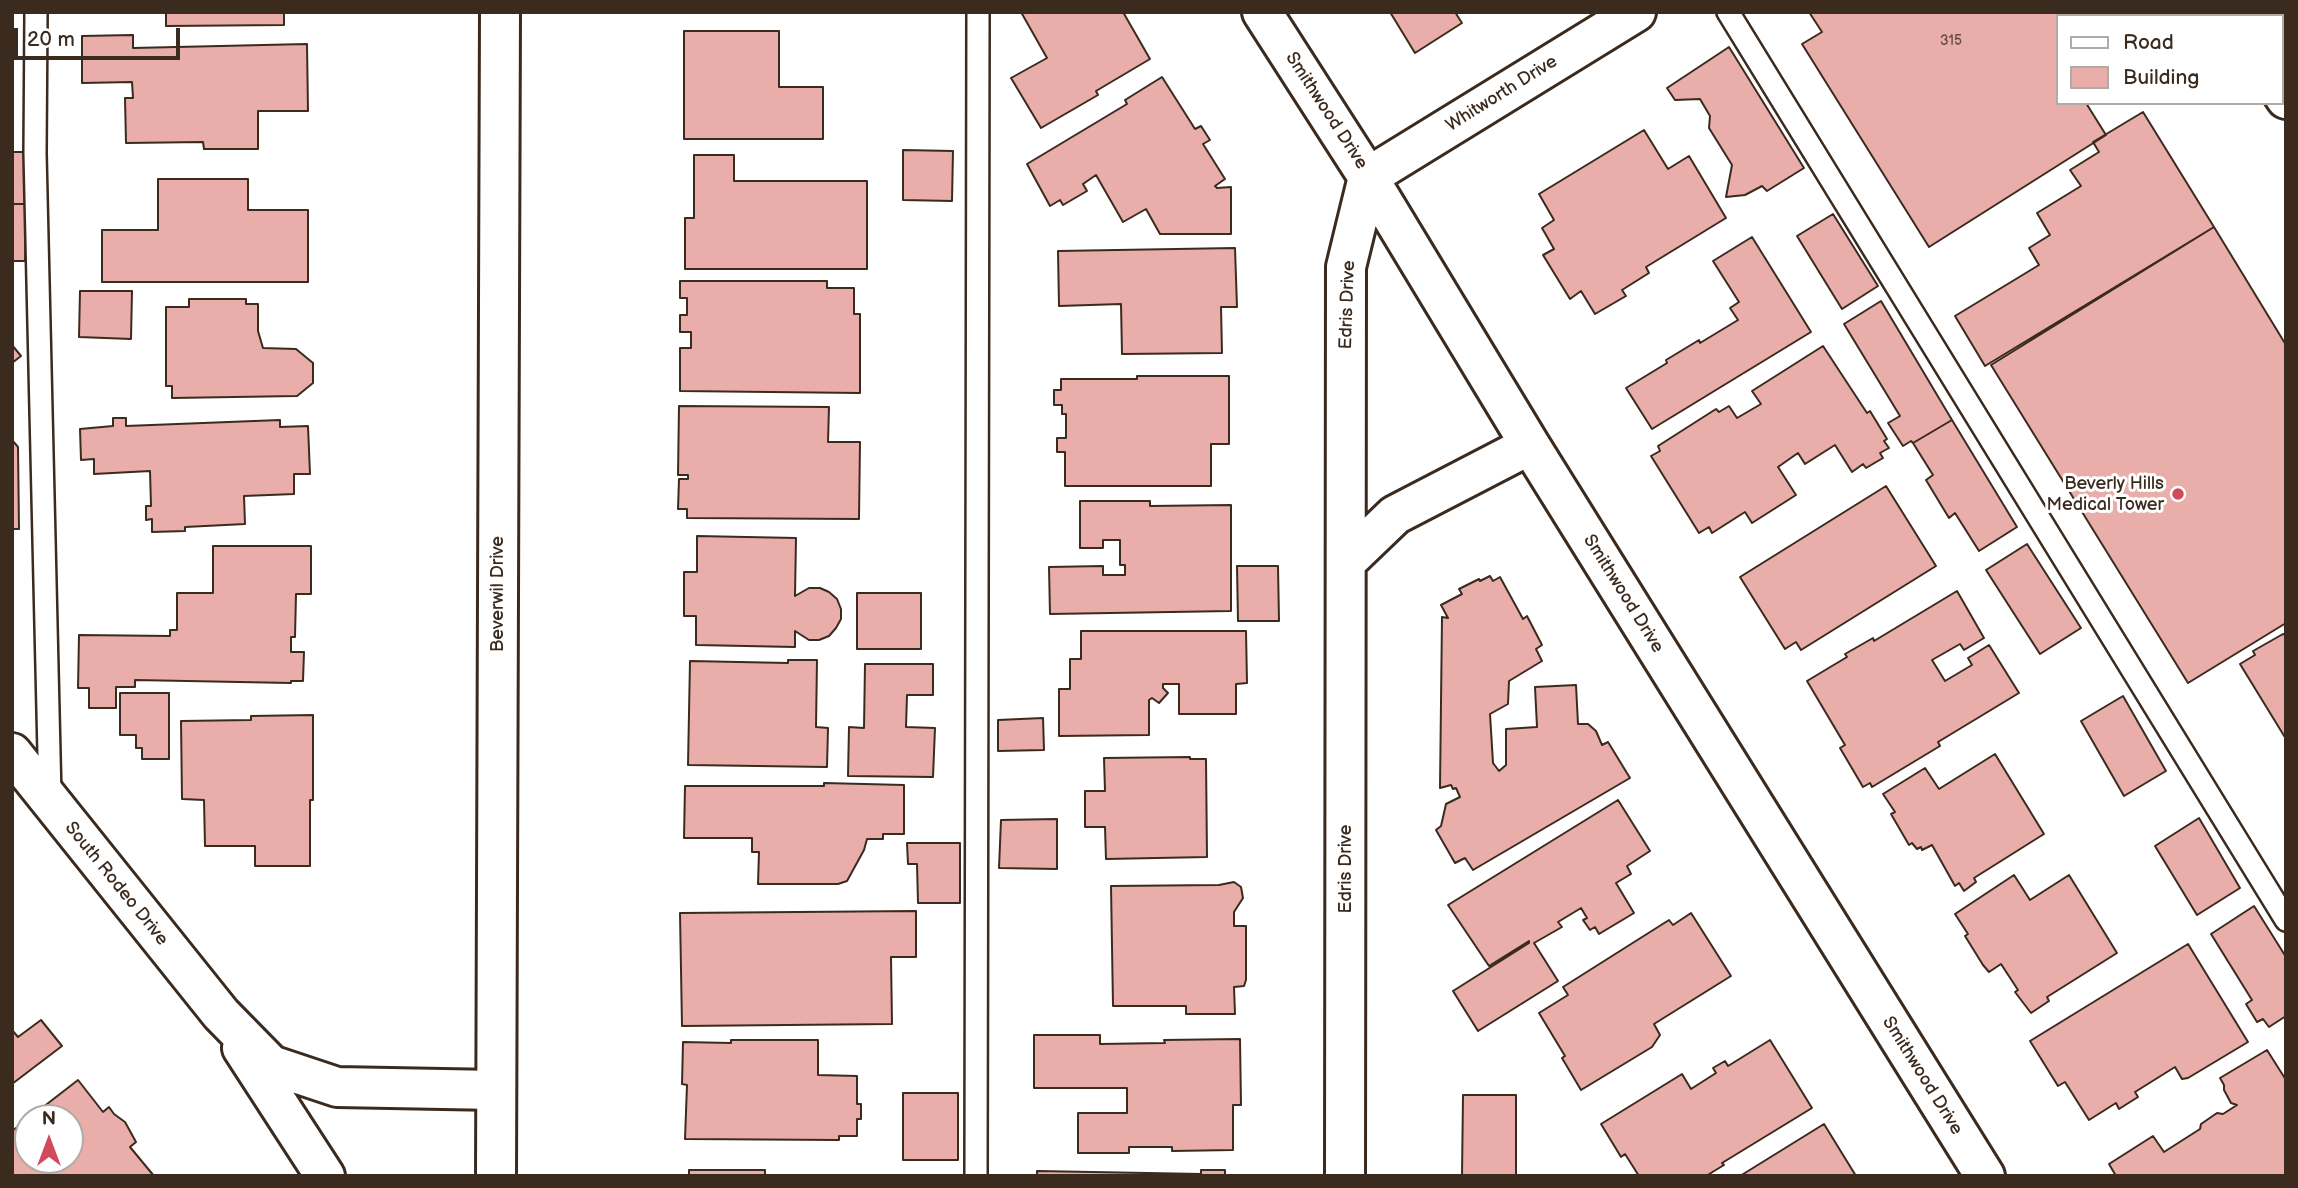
<!DOCTYPE html>
<html>
<head>
<meta charset="utf-8">
<style>
  body { margin:0 }
  #map { position:relative; width:2298px; height:1188px; overflow:hidden; background:#fff; font-family:"Balsamiq Sans",sans-serif }
  canvas { display:block }
  .frame { position:absolute; inset:0; border:14px solid #3b2a1e; pointer-events:none }
  .legend { position:absolute; left:2056px; top:14px; width:228px; height:91px; box-sizing:border-box; background:#fff; border:2px solid #b1aaa5; margin:0; padding:9px 12px; list-style:none; font-size:21px; color:#3b2a1e }
  .legend li { display:flex; align-items:center; gap:14px; height:35px }
  .legend b { width:35px; border:2px solid #b1aaa5 }
  .north { position:absolute; left:14px; top:1104px; width:70px; height:70px; box-sizing:border-box; background:#fff; border:2px solid #b1aaa5; border-radius:50%; rotate:0deg; font-size:19px; font-weight:700; line-height:28px; text-align:center; color:#3b2a1e }
  .north::after { content:''; display:block; margin:auto; width:24px; height:32px; background:#d1495b; clip-path:polygon(50% 0,100% 100%,50% 72%,0 100%) }
  .scale { position:absolute; left:14px; top:28px; width:166px; height:32px; box-sizing:border-box; border:4px solid #3b2a1e; border-top:0; padding-left:9px; font-size:21px; line-height:24px; white-space:nowrap; color:#3b2a1e; -webkit-text-stroke:5px #fff; paint-order:stroke }
</style>
</head>
<body>
<div id="map">
<canvas width="2298" height="1188"></canvas>
<div class="frame"></div>
<ul class="legend">
<li><b style="height:9px;background:#fff"></b>Road</li>
<li><b style="height:19px;background:#e9aea9"></b>Building</li>
</ul>
<div class="north">N</div>
<div class="scale">20 m</div>
</div>
<script>
const g = document.querySelector('canvas').getContext('2d');
g.lineJoin = 'round';
function paint(path, color) { g.fillStyle = color; g.fill(path, 'evenodd'); }
function strokePath(path, color, width, dash) { g.strokeStyle = color; g.lineWidth = width; g.lineCap = dash ? 'butt' : 'round'; g.setLineDash(dash || []); g.stroke(path); }
function write(font, color, halo, rows, align = 'center') {
  g.font = font + ' "Balsamiq Sans",sans-serif'; g.lineWidth = 6; g.setLineDash([]); g.textBaseline = 'middle'; g.strokeStyle = halo; g.fillStyle = color; for (const [text, x, y, turn = 0] of rows) {
    g.save(); g.translate(x, y); g.rotate((+turn || 0) * Math.PI / 180); g.textAlign = isNaN(turn) ? turn : align; if (halo) g.strokeText(text, 0, 0); g.fillText(text, 0, 0); g.restore();
  }
}
const building = new Path2D(`
  M166,12H284V25L166,26Z
  M1021,12H1123L1150,59L1096,91L1098,95L1041,128L1011,78L1047,58Z
  M1390,12H1455L1462,23L1415,53Z
  M1809,12H2074L2076,16H2058V103H2086L2106,135L1929,247L1802,44L1822,32Z
  M684,31H779V87H823V139H684Z
  M133,35V48L307,44L308,111H258V149H204L203,142L126,143L125,98H133L132,82L82,83V36Z
  M1729,47L1804,168L1767,191L1762,186L1745,195L1726,197L1732,165L1709,128L1710,116L1700,99L1675,100L1667,88Z
  M1162,77L1195,129L1201,126L1210,140L1203,144L1225,179L1215,186L1217,188L1231,187V234H1160L1146,209L1123,222L1096,175L1083,184L1087,191L1063,205L1060,200L1050,206L1027,164L1127,104L1125,100Z
  M2143,112L2214,227L1985,366L1955,316L2039,265L2029,248L2050,235L2037,213L2081,186L2070,170L2099,152L2093,142Z
  M1644,130L1668,169L1689,156L1726,218L1646,267L1649,273L1622,290L1626,296L1595,314L1581,291L1570,299L1543,255L1554,249L1542,228L1554,220L1539,194Z
  M903,150L953,151L952,201L903,200Z
  M12,152H25V204H12Z
  M694,155H734V181H867V269H685V218H694Z
  M158,179H248V210H308V282H102V230H158Z
  M12,204H26L25,261H12Z
  M1833,214L1878,286L1842,309L1797,236Z
  M2214,227L2286,345V623L2188,683L1991,365Z
  M1752,237L1811,332L1652,429L1626,388L1667,363L1666,360L1699,340L1700,343L1738,320L1730,308L1739,302L1713,261Z
  M1235,248L1237,307H1221L1222,353L1122,354L1121,304L1059,306L1058,251Z
  M680,281H827V288H854V314H860V393L680,391V348H691V332H680V315H687V298H680Z
  M80,291H132L131,339L79,337Z
  M189,299H246V304H258V331L263,348L296,349L313,363V383L297,396L172,398V386H166V307H189Z
  M1881,301L1952,420L1913,443L1911,441L1903,446L1888,423L1900,416L1844,324Z
  M12,345L21,356L12,363Z
  M1823,346L1867,413L1870,411L1887,439L1884,441L1889,448L1880,453L1883,458L1866,468L1863,464L1852,472L1835,445L1805,464L1798,453L1778,467L1796,495L1752,523L1745,512L1712,533L1709,527L1699,533L1651,456L1660,451L1658,446L1716,409L1719,412L1729,406L1737,418L1761,404L1752,391Z
  M1137,376H1229V444H1211V486H1065V452H1057V438H1066V414H1062V405H1054V390H1061V379H1137Z
  M679,406L829,407L828,442H860L859,519L687,518V509H678L679,479H688V475H678Z
  M113,418H126V426L280,420V427L308,426L310,474H294V494L244,496L245,524L185,527V531L152,532V519L146,520V506H151L150,471L94,474V459L81,460L80,429L113,426Z
  M1952,420L2017,527L1979,551L1955,513L1949,518L1926,480L1933,475L1913,443Z
  M12,440L18,447L19,529H12Z
  M1886,486L1936,566L1801,650L1796,642L1785,649L1740,577Z
  M1080,501H1150V506L1231,505V611L1050,614L1049,567L1103,566V575H1125V565H1120V540H1103V548H1080Z
  M697,536L796,538L795,596L809,588H820L829,592L837,599L841,609V619L836,628L829,636L819,640H809L795,631V647L696,645V616H684V572H697Z
  M2027,544L2081,628L2040,654L1986,570Z
  M213,546H311V594H296L295,637H291V652H304L303,681H291V683L135,680V687H116V708H89V688H78L79,635L170,636V630H177V593H213Z
  M1237,566H1278L1279,621H1238Z
  M1490,576L1493,581L1500,577L1523,619L1527,616L1542,645L1536,649L1542,661L1509,681L1508,704L1490,714L1493,763L1499,771L1506,765V729L1537,727L1535,687L1576,685L1578,724H1588L1596,731L1602,745L1608,742L1630,778L1473,870L1465,858L1455,863L1436,830L1441,826L1446,804L1460,797L1456,788L1453,789L1451,785L1440,788L1442,617L1448,618L1441,605L1462,594L1459,589L1479,579L1480,581Z
  M1957,591L1984,638L1964,650L1960,644L1932,660L1945,681L1972,665L1968,658L1989,645L2019,693L1938,742L1940,746L1872,787L1870,783L1863,787L1840,748L1845,745L1807,681L1847,657L1845,654L1873,638L1874,641Z
  M857,593H921V649H857Z
  M1081,631H1246L1247,683L1236,684V714H1179V684H1163V688L1168,693L1159,703L1152,698L1149,700V735L1059,736V689H1070V659H1081Z
  M2283,634L2286,635V739L2240,664L2255,655L2253,651Z
  M788,660H817L816,727L828,728L827,767L688,765L690,661L788,663Z
  M865,664H933V695H907L906,727L935,728L933,777L848,776L849,727L864,728Z
  M120,693H169V759H142V748H136V735H120Z
  M2123,696L2166,771L2124,796L2081,721Z
  M313,715V800H310V866H255V846H205L204,800L182,799L181,721L251,720V716Z
  M1043,718L1044,750L998,751V720Z
  M1995,754L2044,834L1974,878L1976,882L1964,891L1959,883L1955,886L1932,845L1922,850L1921,847L1917,849L1912,843L1909,845L1891,814L1895,812L1883,794L1925,768L1939,789Z
  M1190,757V759H1206L1207,857L1106,859L1105,827H1085V791H1105L1104,758Z
  M824,783L904,785V834H883V839H867L864,850L847,881L838,884H758L759,852H752V838H684L685,786H824Z
  M1618,800L1650,851L1627,866L1631,874L1616,883L1634,913L1599,934L1595,927L1590,930L1583,920L1587,918L1581,908L1558,922L1562,927L1534,943L1558,981L1478,1031L1453,991L1529,943V941L1489,966L1448,905Z
  M2199,818L2240,888L2197,915L2155,846Z
  M1057,819V869L999,868L1001,820Z
  M907,843H960V903H918L917,864H908Z
  M2014,875L2030,900L2069,875L2117,953L2047,997L2049,1001L2031,1013L2015,992L2018,990L2001,964L1989,972L1983,965L1965,936L1968,934L1955,914Z
  M1234,882L1241,887L1243,898L1234,912V926H1246V980L1244,986L1234,987L1235,1014H1186V1006H1113L1111,886L1219,885Z
  M2254,906L2286,957V1016L2269,1027L2263,1019L2257,1022L2246,1004L2252,1000L2211,934Z
  M916,911V957H891L892,1024L682,1026L680,913Z
  M1691,913L1731,976L1654,1024L1660,1035L1652,1047L1581,1090L1562,1058L1565,1056L1539,1013L1568,995L1563,987L1669,920L1673,925Z
  M2188,944L2248,1042L2188,1078L2182,1079L2175,1067L2135,1092L2138,1097L2119,1109L2116,1103L2089,1120L2065,1082L2058,1086L2030,1041Z
  M41,1020L62,1046L12,1084V1030L18,1037Z
  M1034,1035H1100V1044L1165,1043L1164,1040L1240,1039L1241,1105H1233V1150L1172,1151V1147H1129V1153H1078V1113H1127V1088H1034Z
  M731,1040H818V1075L857,1076V1104H861V1119H857V1136H839V1140L685,1139L687,1085L682,1084L683,1042L731,1043Z
  M1770,1040L1812,1108L1722,1163L1724,1165L1706,1176H1639L1625,1154L1621,1157L1601,1124L1682,1074L1691,1089L1716,1073L1713,1068L1725,1061L1728,1066Z
  M2267,1050L2286,1080V1176H2116L2109,1164L2153,1136L2164,1152L2200,1129L2201,1124L2217,1113L2223,1114L2237,1105L2231,1103L2224,1090V1085L2220,1078Z
  M78,1080L103,1112L109,1107L114,1114L125,1122L136,1142L130,1147L154,1176H12V1131L28,1119V1160H70V1118H29Z
  M903,1093H958V1160H903Z
  M1463,1095H1516V1176H1462Z
  M1824,1124L1856,1176H1740Z
  M689,1170H765V1176H689Z
  M1201,1170H1225V1176H1037V1171L1201,1174Z`);
const service = new Path2D(`
  M36,12L35,153L50,797
  M1728,12L2286,920
  M976,1176L978,12`);
const minor = new Path2D(`
  M1262,12L1368,177L1530,445L1985,1176
  M1368,177L1636,12
  M1346,562L1395,515L1530,445
  M12,753L221,1014L271,1065L337,1087L496,1090
  M242,1048L325,1176
  M1345,1176L1346,267L1368,177`);
const tertiary = new Path2D(`
  M496,1176L500,12`);
const secondary = new Path2D(`
  M2232,12L2235,16
  M2282,93L2286,99`);
const markers = [
  [2178,494,7,"#d1495b"]
];
const numberNames = [
  ["315",1951,41]
];
const streetNames = [
  ["Whitworth Drive",1502,94,-32],
  ["Smithwood Drive",1326,111,57],
  ["Edris Drive",1348,305,-88],
  ["Beverwil Drive",498,594,-90],
  ["Smithwood Drive",1623,594,58],
  ["Edris Drive",1346,869,-90],
  ["South Rodeo Drive",116,884,51],
  ["Smithwood Drive",1922,1076,58]
];
const poiNames = [
  ["Beverly Hills",2164,484],
  ["Medical Tower",2164,505]
];
paint(building, '#e9aea9');
strokePath(building, '#3b2a1e', 2);
strokePath(service, '#3b2a1e', 26);
strokePath(minor, '#3b2a1e', 44);
strokePath(tertiary, '#3b2a1e', 44);
strokePath(secondary, '#3b2a1e', 44);
strokePath(service, '#fff', 21);
strokePath(minor, '#fff', 38);
strokePath(tertiary, '#fff', 38);
strokePath(secondary, '#fff', 38);
for (const [x, y, r, color] of markers) { const dot = new Path2D(); dot.arc(x, y, r, 0, 2 * Math.PI); g.fillStyle = color; g.fill(dot); strokePath(dot, '#fff', 2.5); }
write('14px', '#664b41', null, numberNames);
write('18px', '#3b2a1e', '#fff', streetNames);
write('18px', '#3b2a1e', '#fff', poiNames, 'right');
</script>
</body>
</html>
